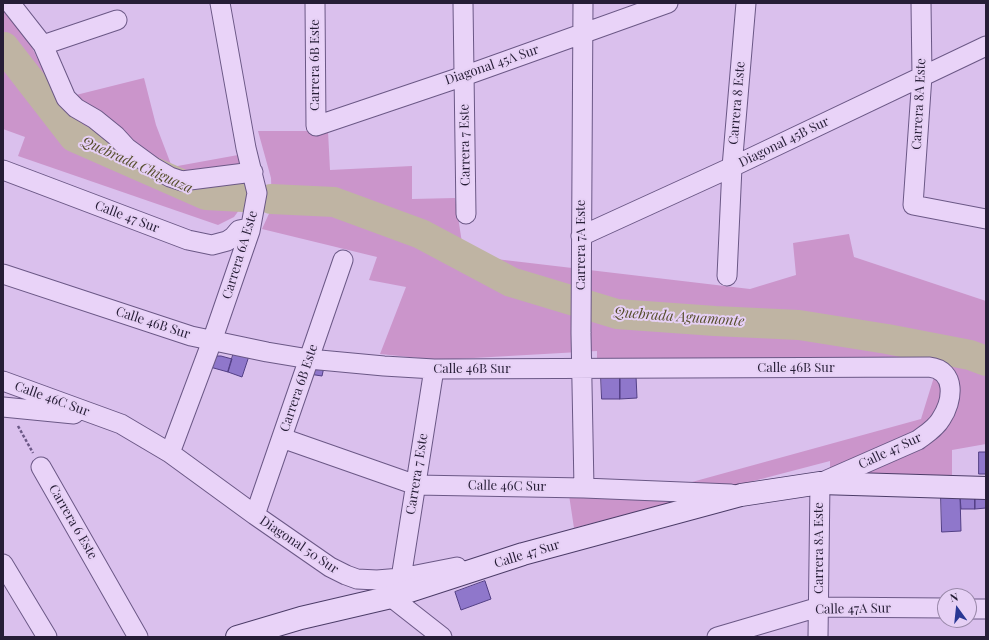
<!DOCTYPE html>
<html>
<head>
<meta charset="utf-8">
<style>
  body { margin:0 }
  #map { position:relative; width:989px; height:640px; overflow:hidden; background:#dac0ed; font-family:"Playfair Display",serif }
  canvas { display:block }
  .frame { position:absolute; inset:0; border:4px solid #261d36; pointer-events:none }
  .north { position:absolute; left:937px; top:588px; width:40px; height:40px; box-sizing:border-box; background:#e6d0f5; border:1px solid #9988a9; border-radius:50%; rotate:345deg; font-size:11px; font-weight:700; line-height:16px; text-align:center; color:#261d36 }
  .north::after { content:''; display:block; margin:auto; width:14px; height:18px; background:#293794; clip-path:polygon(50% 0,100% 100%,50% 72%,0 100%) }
</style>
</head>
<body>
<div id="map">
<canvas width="989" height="640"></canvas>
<div class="frame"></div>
<div class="north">N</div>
</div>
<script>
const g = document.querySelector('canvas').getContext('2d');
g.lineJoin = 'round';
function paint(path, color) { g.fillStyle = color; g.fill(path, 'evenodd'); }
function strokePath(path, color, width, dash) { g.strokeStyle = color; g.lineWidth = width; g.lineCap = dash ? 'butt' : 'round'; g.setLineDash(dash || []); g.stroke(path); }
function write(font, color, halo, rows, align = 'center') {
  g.font = font + ' "Playfair Display",serif'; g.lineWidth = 4; g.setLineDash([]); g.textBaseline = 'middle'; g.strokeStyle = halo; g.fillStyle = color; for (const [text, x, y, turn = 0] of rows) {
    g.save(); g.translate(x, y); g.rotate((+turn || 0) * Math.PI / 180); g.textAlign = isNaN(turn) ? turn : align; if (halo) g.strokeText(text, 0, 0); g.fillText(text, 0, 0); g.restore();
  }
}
const green = new Path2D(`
  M3,4L24,31L45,74L56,100L144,78L156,125L172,167L238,155L243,176L245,202L234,217L218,225L18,156L25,137L3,129Z
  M258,131H328L330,170L412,166V199L455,198L463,249L479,257L750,289L796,275L793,243L849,234L854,257L986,301V444L952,450V477L830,476V461L574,528L569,495L692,482L921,419L934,377L597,374V351L438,360L380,354L406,287L369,280L377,257L262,229L272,207L271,178Z`);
const river = new Path2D(`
  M3,47H4L74,137L206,195L243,197
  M271,199L334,202L421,234L511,282L617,314L715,321L799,325L887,339L970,355L986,361`);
const building = new Path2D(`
  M234,352L249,356L242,377L228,372Z
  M217,356H221L232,359L228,372L210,367L212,360Z
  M311,364L324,367L322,376L309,374Z
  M601,376H620V399H602Z
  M620,376H636L637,398L620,399Z
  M979,452H986V474H979Z
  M975,495V509H961L960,496Z
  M975,495H986V508L975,509Z
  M941,496H960L961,531L942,532Z
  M485,581L491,599L461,610L455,592Z`);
const path = new Path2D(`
  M18,426L33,453`);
const street = new Path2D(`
  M10,3L43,45L66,98L76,108L95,119L116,136L127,148L153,167L170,177L182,181L253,172
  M315,3L316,126L464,76L668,3
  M463,3L466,214
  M583,3L581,333L584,488
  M921,3L922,76L913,205L986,219
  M43,45L117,20
  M3,170L188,240L212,245L227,241L233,237L239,230L244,229L250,231
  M581,236L732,167L986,46
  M3,274L191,336L267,352L309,359L384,366L434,369L929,367C957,370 953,401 941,419C936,428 926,434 918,440L820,483L818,637
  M727,276L732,167L746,3
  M3,381L121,424L170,453L255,515L330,567L346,575L357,579L377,580L401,578L457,567
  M3,407L74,414
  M282,438L416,485L584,488L731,494
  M170,453L212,341L250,231L257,193L246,148L220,3
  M41,467L138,637
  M255,515L343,260
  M3,564L47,637
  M401,578L434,369
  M391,597L442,637
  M969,609H986
  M717,637L819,607L945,608`);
const secondary = new Path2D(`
  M237,637L301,618L391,597L523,554L741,495L820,483L986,488`);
const streetNames = [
  ["Carrera 6B Este",315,65,-90],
  ["Diagonal 45A Sur",492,65,-19],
  ["Carrera 8 Este",737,103,-85],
  ["Carrera 8A Este",919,104,-87],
  ["Diagonal 45B Sur",784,142,-26],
  ["Carrera 7 Este",465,145,-91],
  ["Calle 47 Sur",127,217,21],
  ["Carrera 7A Este",581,245,-90],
  ["Carrera 6A Este",240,255,-73],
  ["Calle 46B Sur",153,323,18],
  ["Calle 46B Sur",796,368],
  ["Calle 46B Sur",472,369],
  ["Carrera 6B Este",299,388,-71],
  ["Calle 46C Sur",52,399,20],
  ["Calle 47 Sur",890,451,-25],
  ["Carrera 7 Este",417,474,-81],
  ["Calle 46C Sur",507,486,1],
  ["Carrera 6 Este",73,522,60],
  ["Diagonal 50 Sur",299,545,34],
  ["Carrera 8A Este",819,548,-90],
  ["Calle 47 Sur",527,554,-17],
  ["Calle 47A Sur",853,609,-1]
];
const waterNames = [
  ["Quebrada Chiguaza",137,165,24],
  ["Quebrada Aguamonte",679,317,4]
];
paint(green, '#cb95cb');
strokePath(river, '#bfb4a3', 30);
paint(building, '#8f77cb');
strokePath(building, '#523f85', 1);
strokePath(street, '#6b5886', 21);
strokePath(secondary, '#4c3c68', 24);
strokePath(path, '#6b5886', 2.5, [3, 2]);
strokePath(street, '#e9d3f8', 19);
strokePath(secondary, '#e9d3f8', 22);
write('13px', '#261d36', '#e6d0f5', streetNames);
write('italic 14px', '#564e2c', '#e6d0f5', waterNames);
</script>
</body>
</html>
